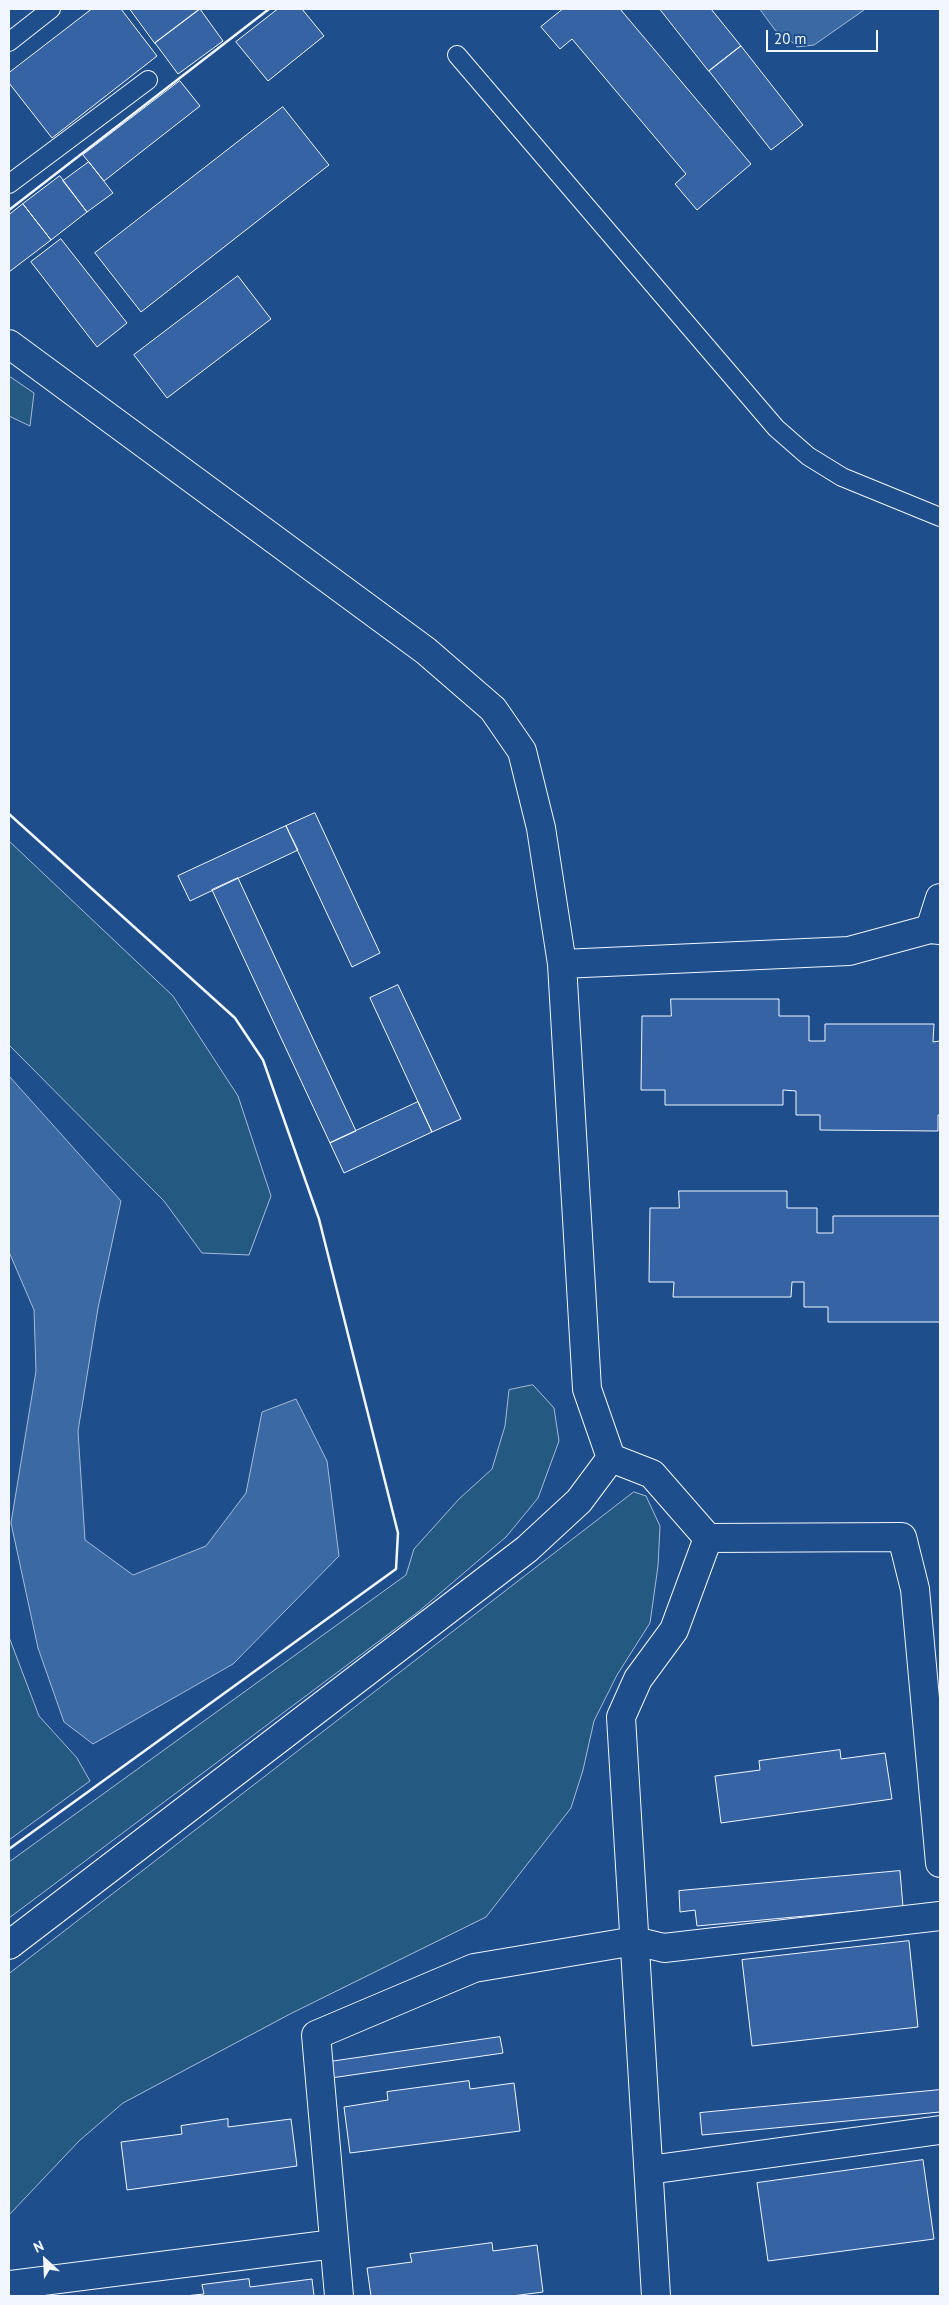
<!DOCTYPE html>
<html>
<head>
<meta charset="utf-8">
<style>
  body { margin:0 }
  #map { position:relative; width:949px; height:2305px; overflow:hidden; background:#1f4e8c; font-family:"PT Sans",sans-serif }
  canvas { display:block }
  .frame { position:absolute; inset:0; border:10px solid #f2f6ff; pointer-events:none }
  .north { position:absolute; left:20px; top:2235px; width:50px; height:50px; -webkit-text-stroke:4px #1f4e8c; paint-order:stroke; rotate:335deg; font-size:14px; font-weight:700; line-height:20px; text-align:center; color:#f2f6ff }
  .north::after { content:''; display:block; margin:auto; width:18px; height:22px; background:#f2f6ff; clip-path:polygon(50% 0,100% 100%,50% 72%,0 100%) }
  .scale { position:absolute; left:766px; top:30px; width:112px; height:22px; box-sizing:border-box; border:2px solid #f2f6ff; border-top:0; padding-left:6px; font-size:15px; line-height:18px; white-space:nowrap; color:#f2f6ff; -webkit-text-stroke:4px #1f4e8c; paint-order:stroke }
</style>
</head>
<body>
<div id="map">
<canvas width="949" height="2305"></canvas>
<div class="frame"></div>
<div class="north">N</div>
<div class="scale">20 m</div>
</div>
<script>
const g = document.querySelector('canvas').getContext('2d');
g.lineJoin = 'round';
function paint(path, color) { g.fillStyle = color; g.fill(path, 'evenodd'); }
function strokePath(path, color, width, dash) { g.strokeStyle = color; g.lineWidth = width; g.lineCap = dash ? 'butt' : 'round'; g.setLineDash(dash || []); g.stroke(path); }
const green = new Path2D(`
  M9,376L34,393L30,426L9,416Z
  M9,841L173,996L238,1096L271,1196L249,1255L202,1253L164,1201L9,1045Z
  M533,1385L554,1408L559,1441L538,1498L506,1537L418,1612L9,1918V1862L406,1575L414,1549L459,1499L492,1469L505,1426L509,1390Z
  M634,1492L646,1496L660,1526L658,1566L650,1623L617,1675L594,1721L583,1770L571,1808L486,1917L290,2014L123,2103L79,2141L9,2215V1974Z
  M9,1637L39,1716L77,1758L90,1781L9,1840Z`);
const water = new Path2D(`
  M760,9H863L864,10L814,45L797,47L785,35L776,31Z
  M9,1076L121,1201L98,1308L78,1431L85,1540L133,1575L206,1546L246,1493L262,1412L296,1399L327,1461L339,1556L233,1664L93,1744L64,1722L38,1648L11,1523L36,1371L34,1310L9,1252Z`);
const building = new Path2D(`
  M92,9H121L157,56L52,138L9,83V73Z
  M130,9H200L155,43Z
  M200,9L223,41L178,74L155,43Z
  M278,9H302L324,36L268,81L236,42Z
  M563,9H620L751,164L697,210L675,184L686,174L572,39L560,49L541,27Z
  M660,9H711L741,46L709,71Z
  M741,46L803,125L771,150L709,71Z
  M180,81L200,106L104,181L83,155Z
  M283,107L329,165L141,312L95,253Z
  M89,162L113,193L87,212L63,181Z
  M60,176L87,212L51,240L23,204Z
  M23,204L51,240L9,272V215Z
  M61,239L127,323L97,347L31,262Z
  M238,276L271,319L167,398L134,355Z
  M315,813L380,953L352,967L286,826Z
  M286,826L298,850L190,901L178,876Z
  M238,878L356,1131L330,1143L212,890Z
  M398,985L461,1119L432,1132L370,998Z
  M671,999H779V1016H809V1041H825V1024H934L933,1042L940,1041V1115H938V1131L820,1130V1115H796V1091L783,1090V1105H665V1090H641L642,1016H671Z
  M418,1102L432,1132L344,1173L330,1143Z
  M679,1191H787V1208H817V1233H833V1216H940V1322H828V1307H804V1282H792L791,1297H673L674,1282H649L650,1208H679Z
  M840,1750L841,1759L885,1753L892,1799L721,1823L715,1776L760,1770L759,1761Z
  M900,1871L903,1907L697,1926L695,1910L680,1912L679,1891Z
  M909,1941L918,2027L752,2046L742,1960Z
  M500,2037L503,2053L331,2078L329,2062Z
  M469,2081L470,2089L514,2083L520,2131L350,2153L344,2107L388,2100L387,2092Z
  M940,2090V2112L702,2135L700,2113Z
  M228,2119V2127L291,2119L297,2166L127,2190L121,2142L182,2134L181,2126Z
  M923,2160L934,2239L768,2261L757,2183Z
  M492,2243L493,2251L537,2245L543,2292L512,2296H371L367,2268L412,2262L410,2254Z
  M249,2279L250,2287L312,2279L314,2296H184L204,2294L202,2285Z`);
const lane = new Path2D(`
  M9,42L51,9
  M457,55L776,428L808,456L842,477L940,517
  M9,184L148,80`);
const street = new Path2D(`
  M9,344L426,651L493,709L522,751L541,828L562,964L587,1389L611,1458
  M930,929L940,898
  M562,964L849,951L930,929L940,930
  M9,1945L527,1549L579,1501L611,1458L652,1474L708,1538L902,1537L915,1589L940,1863
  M649,2170L940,2130
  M11,2285L334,2244
  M339,2296L316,2035L474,1968L635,1941L664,1948L940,1916
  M656,2296L621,1717L638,1679L674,1630L708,1538`);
const wall = new Path2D(`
  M9,210L269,9
  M9,814L235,1018L263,1060L319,1219L398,1533L396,1569L9,1849`);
paint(green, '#245a82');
strokePath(green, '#a8bbd7', 1);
paint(water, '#3b69a3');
strokePath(water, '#a8bbd7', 1);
paint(building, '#3563a3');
strokePath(building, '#f2f6ff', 1);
strokePath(lane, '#f2f6ff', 20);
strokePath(street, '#f2f6ff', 30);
strokePath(lane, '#1f4e8c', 18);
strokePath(street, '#1f4e8c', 28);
strokePath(wall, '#f2f6ff', 2.5);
</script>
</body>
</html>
